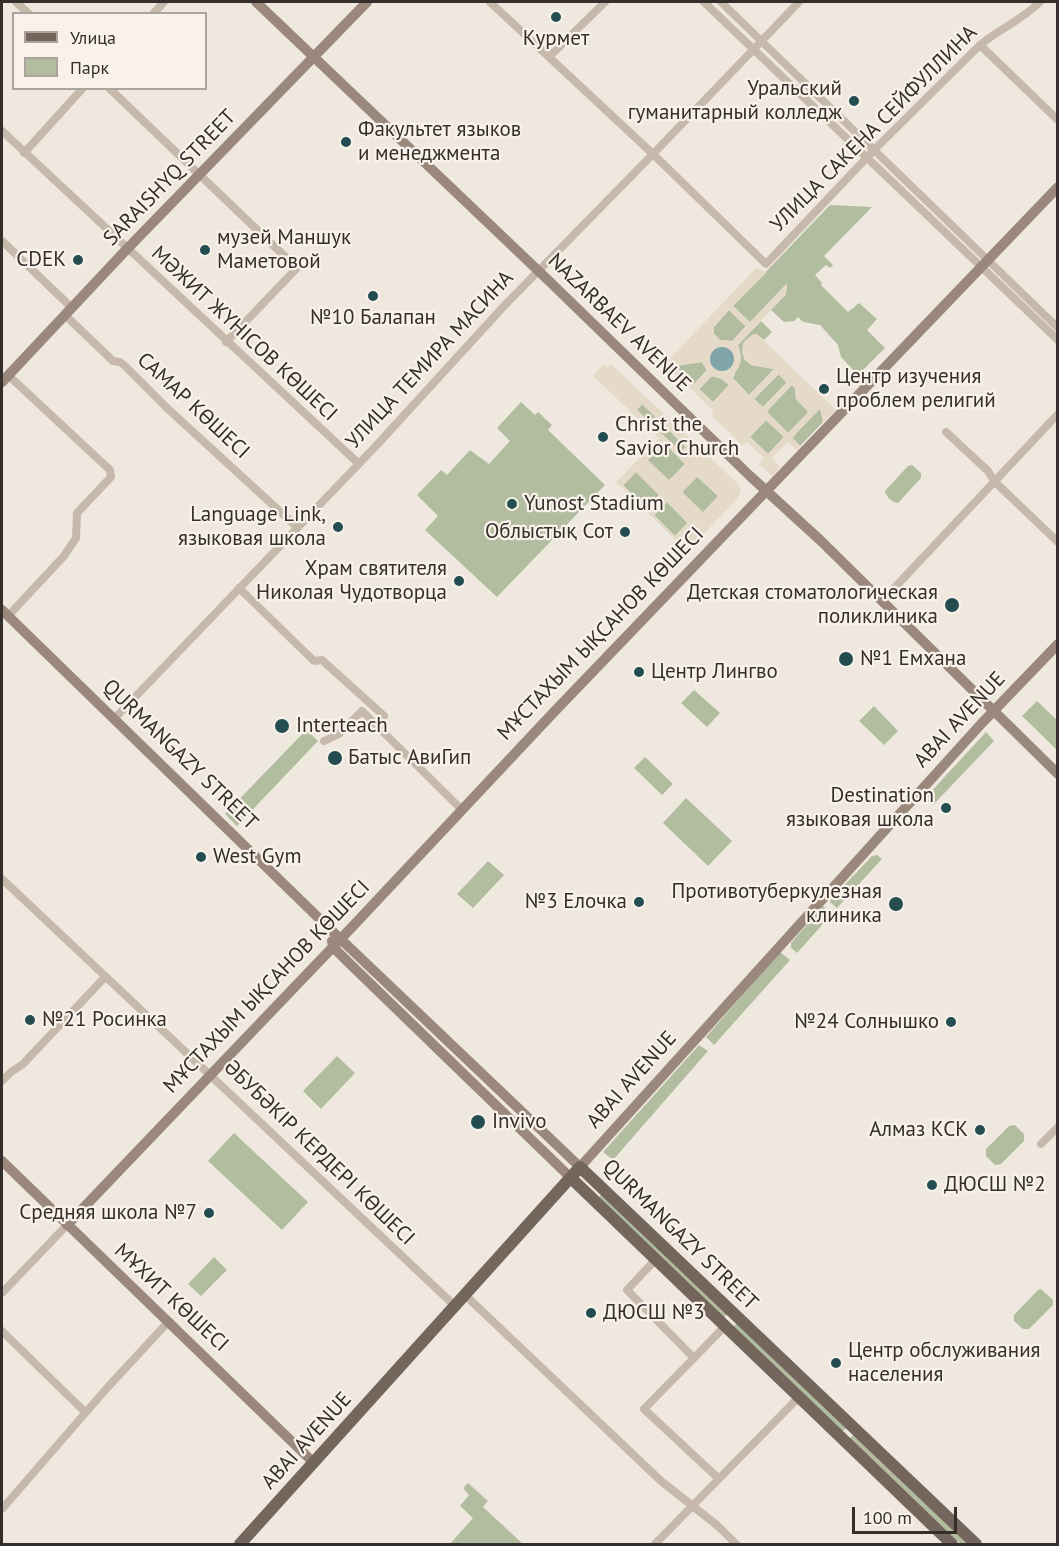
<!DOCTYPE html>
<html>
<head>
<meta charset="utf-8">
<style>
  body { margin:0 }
  #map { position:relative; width:1059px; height:1546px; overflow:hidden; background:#efe8df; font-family:"PT Sans",sans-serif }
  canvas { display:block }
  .frame { position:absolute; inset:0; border:3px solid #352e2a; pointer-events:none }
  .legend { position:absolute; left:12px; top:12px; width:195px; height:78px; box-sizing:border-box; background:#f8f2ea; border:2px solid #aaa49d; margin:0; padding:8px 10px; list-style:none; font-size:18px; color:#352e2a }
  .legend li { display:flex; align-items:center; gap:12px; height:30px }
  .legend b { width:30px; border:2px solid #aaa49d }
  .scale { position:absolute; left:852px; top:1507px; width:105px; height:27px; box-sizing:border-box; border:3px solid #352e2a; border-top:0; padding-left:8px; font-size:18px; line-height:21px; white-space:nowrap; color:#352e2a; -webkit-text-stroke:4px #f8f2ea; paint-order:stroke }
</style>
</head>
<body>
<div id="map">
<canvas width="1059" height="1546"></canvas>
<div class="frame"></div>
<ul class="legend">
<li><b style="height:8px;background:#75665d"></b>Улица</li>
<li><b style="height:16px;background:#b2bda0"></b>Парк</li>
</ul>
<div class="scale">100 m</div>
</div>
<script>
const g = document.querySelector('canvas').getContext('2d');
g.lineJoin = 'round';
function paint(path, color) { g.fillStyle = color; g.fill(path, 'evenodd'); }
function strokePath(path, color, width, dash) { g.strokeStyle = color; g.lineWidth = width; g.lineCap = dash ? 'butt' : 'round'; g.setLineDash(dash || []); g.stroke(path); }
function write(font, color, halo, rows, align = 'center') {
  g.font = font + ' "PT Sans",sans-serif'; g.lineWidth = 4.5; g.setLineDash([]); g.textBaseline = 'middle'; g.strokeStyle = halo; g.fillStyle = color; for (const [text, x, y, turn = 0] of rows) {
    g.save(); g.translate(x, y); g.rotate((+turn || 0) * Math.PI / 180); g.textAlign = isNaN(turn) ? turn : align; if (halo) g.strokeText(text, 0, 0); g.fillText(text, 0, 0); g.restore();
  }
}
const green = new Path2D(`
  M830,205L872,207L824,256L833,265L830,268L826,265L815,275L822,283L821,285L848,312L859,303L877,319L867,330L885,348L858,375L841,357L838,345L820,325L803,322L798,317L794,321L784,322L771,310L786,294L787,284L750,323L733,306Z
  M729,310L746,326L732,341L720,340L714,334V327Z
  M761,321L772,332L764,340L756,334L752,335L743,343L744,359L751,365L774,369L749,395L733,378L741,357L738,345Z
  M702,362L707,370L694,384L675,366Z
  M779,374L787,382L763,407L754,399Z
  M712,376L722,379L729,385L713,402L699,389Z
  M792,385L795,388L796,399L809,412L788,433L769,414L767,411Z
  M521,402L535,415L538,412L552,425L548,430L605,485L497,597L425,530L438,516L417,495L441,470L447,475L470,450L489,464L510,441L497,428Z
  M642,404L686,447L681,452L637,410Z
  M820,408L823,422L800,446L792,438Z
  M766,420L784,437L768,454L750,437Z
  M664,443L685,464L669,481L647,460Z
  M912,465L921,473V478L898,503C892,502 886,497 885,491L908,466Z
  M636,472L659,495L646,508L623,485Z
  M698,476L718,496L703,513L682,492Z
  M667,502L688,523L675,536L654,515Z
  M694,690L720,713L707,727L681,703Z
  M1037,701L1057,720V750L1022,716Z
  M874,706L898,731L884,745L859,721Z
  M306,730L318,741L237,826L225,814Z
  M986,732L994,741L933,805L926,800L927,796Z
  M645,757L673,784L662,795L634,768Z
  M686,798L732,841L708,866L663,823Z
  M877,855L882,859L837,908L830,902L831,899L872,856Z
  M488,861L504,875L473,908L457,894Z
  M823,906L832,914L797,953L791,948V943Z
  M780,952L790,960L714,1045L706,1037Z
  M699,1045L708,1051L613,1160L603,1152Z
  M337,1056L355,1073L321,1109L303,1091Z
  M1015,1125L1024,1134V1141L1001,1164L995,1165L986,1156V1149L1009,1126Z
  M234,1133L308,1202L282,1230L208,1161Z
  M602,1194L727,1314L724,1318L598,1198Z
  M214,1257L227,1270L201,1296L188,1284Z
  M1041,1289L1053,1300V1305L1029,1329H1023L1014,1321V1315L1038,1290Z
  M737,1323L846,1428L842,1432L733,1327Z
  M854,1434L971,1544H961L849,1439Z
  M468,1483L488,1501L483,1507L523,1544H450L473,1518L460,1506L469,1495L463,1488Z`);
const plaza = new Path2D(`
  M756,268L767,272L733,306L750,322L787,283L786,294L738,345L741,360L739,367L733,375V379L749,395L774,369L751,365L742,354L743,343L752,335L757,334L836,410L823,422L820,409L792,437L800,446L797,450L788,442L772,458L780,467L772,476L759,464L764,458L748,443L742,445L712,416L713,410L671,370L667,373L661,368ZM729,310L746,327L732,341L720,340L714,334V326ZM702,362L707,371L694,384L676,366ZM778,374L787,383L763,407L754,399ZM712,376L722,379L729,385L713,402L699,389ZM792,385L795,388L796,399L808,412L788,433L769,414L767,411ZM766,420L784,437L768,454L750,437Z
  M603,364L608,368L611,364L737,483L741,489L739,497L687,551L616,482L659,438L593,376ZM642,404L686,446L681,452L637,410ZM664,443L685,464L669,480L648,460ZM636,472L659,495L646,508L623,486ZM697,477L718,496L703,512L682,492ZM667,502L687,523L675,536L654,516Z`);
const water = new Path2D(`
  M710 359a12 12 0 1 1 24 0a12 12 0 1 1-24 0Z`);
const street = new Path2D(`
  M16,2L29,14
  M490,2L653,154L766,264L874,150L980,45C999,29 1022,20 1040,2
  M704,2L1058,340
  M721,2L1058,328
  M153,14L164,2
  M980,45L1058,120
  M549,57L605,2
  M109,88L297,268L226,342
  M2,131L358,463
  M24,153L83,88
  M2,241L72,308
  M65,315L113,361L120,362L125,366L167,408L297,527
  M946,432L988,471L994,481L1058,542
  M239,588L314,661L322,660L384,716
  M882,601L1058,414
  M8,616L64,556L76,538L77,513L111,477L110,470L8,375
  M114,719L375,447L504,306L653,154L799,2
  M324,741L339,734L362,711L461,809
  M2,879L455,1306
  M2,1081L11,1072L23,1064L105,977
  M1041,1144L1058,1127
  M656,1259L627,1290L694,1358L644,1409L718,1478
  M2,1293L67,1225
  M465,1295L661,1481L718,1526L736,1544
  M2,1331L85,1412
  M694,1358L725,1326
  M2,1509L107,1388L169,1321
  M655,1544L799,1397`);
const secondary = new Path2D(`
  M256,2L548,280L750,476L820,540L1058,774
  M2,382L127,249L367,2
  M2,610L330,929L580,1167L982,723L1058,644
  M332,941L333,947L348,962L571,1178
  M2,1161L314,1463
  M67,1225L353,926L553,713L1058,187`);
const primary = new Path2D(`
  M571,1178L952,1544
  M240,1544L580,1167L976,1544`);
const markers = [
  [556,17,6,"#244d52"],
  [854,101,6,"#244d52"],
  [346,142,6,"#244d52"],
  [205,250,6,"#244d52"],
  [78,260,6,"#244d52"],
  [373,296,6,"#244d52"],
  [824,389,6,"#244d52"],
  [603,437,6,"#244d52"],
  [512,504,6,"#244d52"],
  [338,527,6,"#244d52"],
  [625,532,6,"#244d52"],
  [459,581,6,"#244d52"],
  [952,605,8,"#244d52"],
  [846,659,8,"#244d52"],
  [639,672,6,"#244d52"],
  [282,726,8,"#244d52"],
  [335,758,8,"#244d52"],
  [946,808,6,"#244d52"],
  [201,857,6,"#244d52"],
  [639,902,6,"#244d52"],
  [896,904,8,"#244d52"],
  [30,1020,6,"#244d52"],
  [951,1022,6,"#244d52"],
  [478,1122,8,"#244d52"],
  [980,1130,6,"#244d52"],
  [932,1185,6,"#244d52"],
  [209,1213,6,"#244d52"],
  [591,1313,6,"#244d52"],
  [836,1363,6,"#244d52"]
];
const poiNames = [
  ["Курмет",556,39,"center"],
  ["Уральский",842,89,"right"],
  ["гуманитарный колледж",842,113,"right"],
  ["Факультет языков",358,130],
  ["и менеджмента",358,154],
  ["музей Маншук",217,238],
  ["Маметовой",217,262],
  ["CDEK",66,260,"right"],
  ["№10 Балапан",373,318,"center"],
  ["Центр изучения",836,377],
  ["проблем религий",836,401],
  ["Christ the",615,425],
  ["Savior Church",615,449],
  ["Yunost Stadium",524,504],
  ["Language Link,",326,515,"right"],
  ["языковая школа",326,539,"right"],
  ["Облыстық Сот",613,532,"right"],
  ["Храм святителя",447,569,"right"],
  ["Николая Чудотворца",447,593,"right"],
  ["Детская стоматологическая",938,593,"right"],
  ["поликлиника",938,617,"right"],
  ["№1 Емхана",860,659],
  ["Центр Лингво",651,672],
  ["Interteach",296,726],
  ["Батыс АвиГип",348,758],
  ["Destination",934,796,"right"],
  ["языковая школа",934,820,"right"],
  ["West Gym",213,857],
  ["Противотуберкулезная",882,892,"right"],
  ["клиника",882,916,"right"],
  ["№3 Елочка",627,902,"right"],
  ["№21 Росинка",42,1020],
  ["№24 Солнышко",939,1022,"right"],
  ["Invivo",492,1122],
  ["Алмаз КСК",968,1130,"right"],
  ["ДЮСШ №2",944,1185],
  ["Средняя школа №7",197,1213,"right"],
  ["ДЮСШ №3",603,1313],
  ["Центр обслуживания",848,1351],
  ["наcеления",848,1375]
];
const streetNames = [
  ["УЛИЦА САКЕНА СЕЙФУЛЛИНА",874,129,-45],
  ["SARAISHYQ STREET",170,178,-46],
  ["NAZARBAEV AVENUE",619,323,44],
  ["МӘЖИТ ЖҮНІСОВ КӨШЕСІ",244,334,43],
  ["УЛИЦА ТЕМИРА МАСИНА",430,360,-47],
  ["САМАР КӨШЕСІ",193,406,43],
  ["МҰСТАХЫМ ЫҚСАНОВ КӨШЕСІ",601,634,-46],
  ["ABAI AVENUE",960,720,-47],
  ["QURMANGAZY STREET",180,755,44],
  ["МҰСТАХЫМ ЫҚСАНОВ КӨШЕСІ",267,987,-46],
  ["ABAI AVENUE",632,1080,-48],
  ["ӘБУБӘКІР КЕРДЕРІ КӨШЕСІ",319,1153,44],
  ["QURMANGAZY STREET",680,1235,44],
  ["МҰХИТ КӨШЕСІ",171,1298,43],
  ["ABAI AVENUE",307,1441,-48]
];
paint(green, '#b2bda0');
paint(plaza, '#e5d9c8');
paint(water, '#81a6a9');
strokePath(street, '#c6b9ac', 8);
strokePath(secondary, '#9a887d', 10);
strokePath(primary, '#75665d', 12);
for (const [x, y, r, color] of markers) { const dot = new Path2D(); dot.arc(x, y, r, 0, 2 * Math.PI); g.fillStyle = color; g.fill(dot); strokePath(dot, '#f8f2ea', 2); }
write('21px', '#352e2a', '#f8f2ea', poiNames, 'left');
write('21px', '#352e2a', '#f8f2ea', streetNames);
</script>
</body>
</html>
